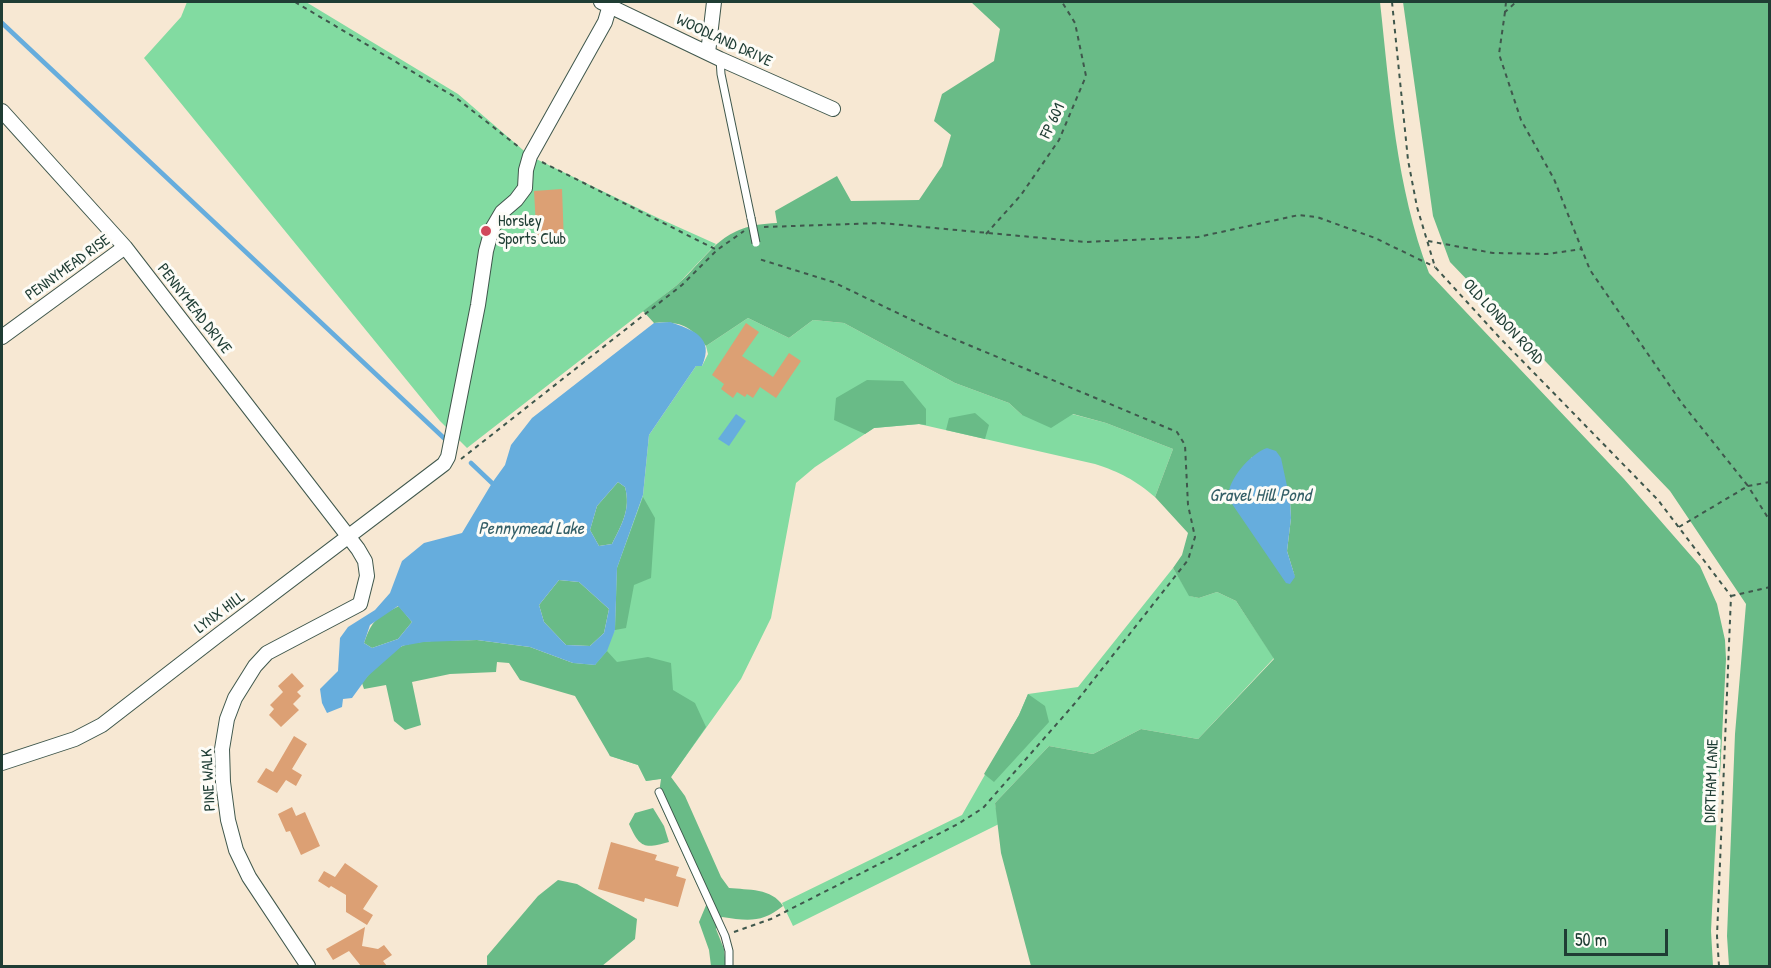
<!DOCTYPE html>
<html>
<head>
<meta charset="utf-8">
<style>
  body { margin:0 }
  #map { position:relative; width:1771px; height:968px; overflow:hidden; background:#f7e8d3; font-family:"Patrick Hand",sans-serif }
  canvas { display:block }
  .frame { position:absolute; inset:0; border:3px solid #1f3d34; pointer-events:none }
  .scale { position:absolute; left:1564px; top:929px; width:104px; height:27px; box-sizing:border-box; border:3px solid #1f3d34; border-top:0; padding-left:8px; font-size:18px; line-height:21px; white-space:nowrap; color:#1f3d34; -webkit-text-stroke:4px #fdfcf7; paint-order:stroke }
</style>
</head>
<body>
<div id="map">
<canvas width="1771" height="968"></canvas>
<div class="frame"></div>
<div class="scale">50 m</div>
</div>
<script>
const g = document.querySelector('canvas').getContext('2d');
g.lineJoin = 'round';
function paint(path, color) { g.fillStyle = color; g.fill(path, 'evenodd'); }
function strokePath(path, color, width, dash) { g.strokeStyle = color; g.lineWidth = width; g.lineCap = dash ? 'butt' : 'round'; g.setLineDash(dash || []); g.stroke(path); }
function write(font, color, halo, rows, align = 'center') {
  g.font = font + ' "Patrick Hand",sans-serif'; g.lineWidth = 6; g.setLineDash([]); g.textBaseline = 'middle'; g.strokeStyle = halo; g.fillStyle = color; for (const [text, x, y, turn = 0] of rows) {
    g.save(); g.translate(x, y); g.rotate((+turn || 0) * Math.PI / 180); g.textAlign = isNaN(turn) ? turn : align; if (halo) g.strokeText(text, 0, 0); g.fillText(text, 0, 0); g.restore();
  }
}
const green = new Path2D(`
  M187,2H306L458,94L530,156L656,217L716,244L677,285L467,448L440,421L144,58L181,17Z
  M748,318L789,338L813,320L844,323L955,383L1009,403L1022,415L1072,414L1106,423L1173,449L1155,497C1135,480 1120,472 1095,464L919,424L874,428L815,467L796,483L771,618L741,679L671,777L646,781L638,765L610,756L573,663L595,665L615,630L617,568L643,495L649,435L696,366H702L708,354L706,346Z
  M1173,568L1190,596L1199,598L1217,592L1236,601L1274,658L1198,739L1141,729L1093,754L1049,746L995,803L999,824L793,926L782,903L962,815L1019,715L1028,694L1078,687Z`);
const forest = new Path2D(`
  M971,2H1380C1390,93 1396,187 1429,273L1624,479L1700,566L1717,604L1725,640L1726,659L1720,775L1715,779L1714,786L1718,790L1711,931L1713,966H1031L1001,853L995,803L1049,746L1093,754L1141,729L1198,739L1274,659L1236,601L1217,592L1199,598L1189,596L1173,568L1182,555L1188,533L1155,497L1173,449L1106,423L1073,414L1051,428L1022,415L1009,403L955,383L844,323L813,320L789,338L748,318L706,346C690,325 679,321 654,323L643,311C654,302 666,294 677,285C714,251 720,225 777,223L775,211L837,176L851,201L919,200L942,166L951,135L934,121L942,94L994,61L1000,29ZM1251,457L1290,500L1291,518L1287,551L1295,577Z
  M1403,2H1769V966H1729L1727,936L1735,734L1746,604L1670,491L1450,262L1433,216Z
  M867,380L903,381L926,409V425L919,424L874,428L865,434L834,420L836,398Z
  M975,413L989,425L985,439L946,430L949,418Z
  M618,482L625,487C631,509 622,524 612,544L599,546L590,530L597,506Z
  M643,497L655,518L651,578L634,585L626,628L615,630L617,568Z
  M559,580L579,582L609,609L604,633L590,646L566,645L544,622L539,605Z
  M399,606L412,622L398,639L372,648L364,643C372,620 377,617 399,606Z
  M477,640L530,647L573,663L595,665L607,651L617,662L648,657L671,663L673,690L695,703L706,727L671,777L685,796L721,877L729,888C748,890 772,888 783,906C762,923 748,921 722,917L716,929L724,949L726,966H711L709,950L699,922L707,903L697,885L658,800L661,779L646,781L638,765L610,756L575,696L520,680L509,663L497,662L496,672L450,674L412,682L421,725L405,730L394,721L386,685L364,689L362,683C370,672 392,649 405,645C428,639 454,641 477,640Z
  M1028,694L1045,706L1049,722L994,782L984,774L1019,715Z
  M653,808L664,826L669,842C644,849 640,848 629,824L635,813Z
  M558,880L577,884L637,919L635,939L602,966H487V956L538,896Z`);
const water = new Path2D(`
  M670,322C693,330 715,337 702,366H696L649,435L643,495L617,568L615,630L607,651L595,665L573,663L530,647L477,640L424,642L402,646L368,676L352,698L343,699L342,707L327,713L322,703L320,689L338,671L340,638L348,627L375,610L390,593L402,561L424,543L462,533L492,483L505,465L511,445L532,418L654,323ZM618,482L625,487C631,509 622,524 612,544L599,546L590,530L597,506ZM559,580L579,582L609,609L604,633L590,646L566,645L544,622L539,605ZM398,606L412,622L398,639L372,648L364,643L370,625Z
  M736,414L746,421L729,446L718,439Z
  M1267,448L1276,451L1281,458L1290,500L1291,518L1287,551L1295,577L1290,584L1286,583L1228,498C1228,479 1250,454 1267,448Z`);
const stream = new Path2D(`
  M2,23L446,440
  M471,463L492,483`);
const building = new Path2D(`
  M562,189L564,243L537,244L534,191Z
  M746,323L759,332L742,356L773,377L789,353L801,361L776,398L760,387L753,398L747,394L745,397L737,392L733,398L721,389L724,384L712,375Z
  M292,673L304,686L297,692L301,696L293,704L299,710L281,727L269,715L274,709L270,705L283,692L278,686Z
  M294,736L307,744L292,769L302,775L296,786L286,780L277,793L257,782L266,768L273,772Z
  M292,807L296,816L305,812L320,846L301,855L290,831L286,832L278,814Z
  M611,842L657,855L655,860L679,867L676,876L686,879L678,907L645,898L644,902L598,889Z
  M345,863L378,886L363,909L373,915L367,925L346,912V895L331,886L329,888L318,881L324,871L335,877Z
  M365,927L362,946L378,949L384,945L392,955L383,961L387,966H361L349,951L333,960L326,949Z`);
const path = new Path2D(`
  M295,2L455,97L520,148
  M1392,2L1408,160L1417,207L1435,267L1499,337L1658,500L1731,596
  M1506,2L1505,12L1516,2
  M1505,12L1499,54L1521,120L1554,179L1590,270L1681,402L1748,486L1679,527
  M542,162L717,250
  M764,227L881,223L1085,242L1198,237L1299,215L1317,217L1375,238L1435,267
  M986,234L1021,195L1059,140L1086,76L1075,23L1062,2
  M1428,241L1493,253L1547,254L1582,249
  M461,459L682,285L717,250L744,231
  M1770,482L1748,486L1770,521
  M1731,596L1770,587
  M734,932L771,919L958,824L983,808L1076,702L1188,560L1195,537L1188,505L1185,445L1177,432L935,331L833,282L759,259
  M1719,966L1717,936L1731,596`);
const service = new Path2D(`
  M720,59L721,74L751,218
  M659,792L725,936L729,951V966`);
const minor = new Path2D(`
  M601,2L720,59L833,109
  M708,53L714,2
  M2,111L125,247L358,549L365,561L367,576L360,604L267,653L255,666L235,698L227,719L222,749L223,782L228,820L236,850L249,877L308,966
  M2,337L125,247
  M2,763L75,739L102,725L217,636L444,464L448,457L478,305L486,251L492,229L502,212L516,200L525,188L526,170L530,156L605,22L610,5`);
const serviceBridge = new Path2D(`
  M751,218L756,243`);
const markers = [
  [486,231,6,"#d1495b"]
];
const streetNames = [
  ["WOODLAND DRIVE",724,41,25],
  ["FP 601",1053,121,-65],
  ["PENNYMEAD RISE",68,268,-36],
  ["PENNYMEAD DRIVE",194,309,52],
  ["OLD LONDON ROAD",1503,322,47],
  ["LYNX HILL",220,613,-37],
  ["PINE WALK",209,780,-93],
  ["DIRTHAM LANE",1712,781,-88]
];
const poiNames = [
  ["Horsley",498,222],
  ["Sports Club",498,240]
];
const waterNames = [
  ["Gravel Hill Pond",1260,496],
  ["Pennymead Lake",531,529]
];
paint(green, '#82dba1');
paint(forest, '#69bb87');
paint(water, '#66addd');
strokePath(stream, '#66addd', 4.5);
paint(building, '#dca074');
strokePath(service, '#3f574c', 9);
strokePath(minor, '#3f574c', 16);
strokePath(path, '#3f574c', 2, [4.5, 4.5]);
strokePath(service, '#fff', 7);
strokePath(minor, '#fff', 14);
strokePath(serviceBridge, '#3f574c', 9, []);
strokePath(serviceBridge, '#fff', 7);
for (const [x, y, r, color] of markers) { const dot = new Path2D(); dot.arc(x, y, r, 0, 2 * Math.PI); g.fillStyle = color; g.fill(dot); strokePath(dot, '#fdfcf7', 2); }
write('16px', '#1f3d34', '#fdfcf7', streetNames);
write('16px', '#1f3d34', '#fdfcf7', poiNames, 'left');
write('italic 18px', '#345f67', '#fdfcf7', waterNames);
</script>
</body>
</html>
